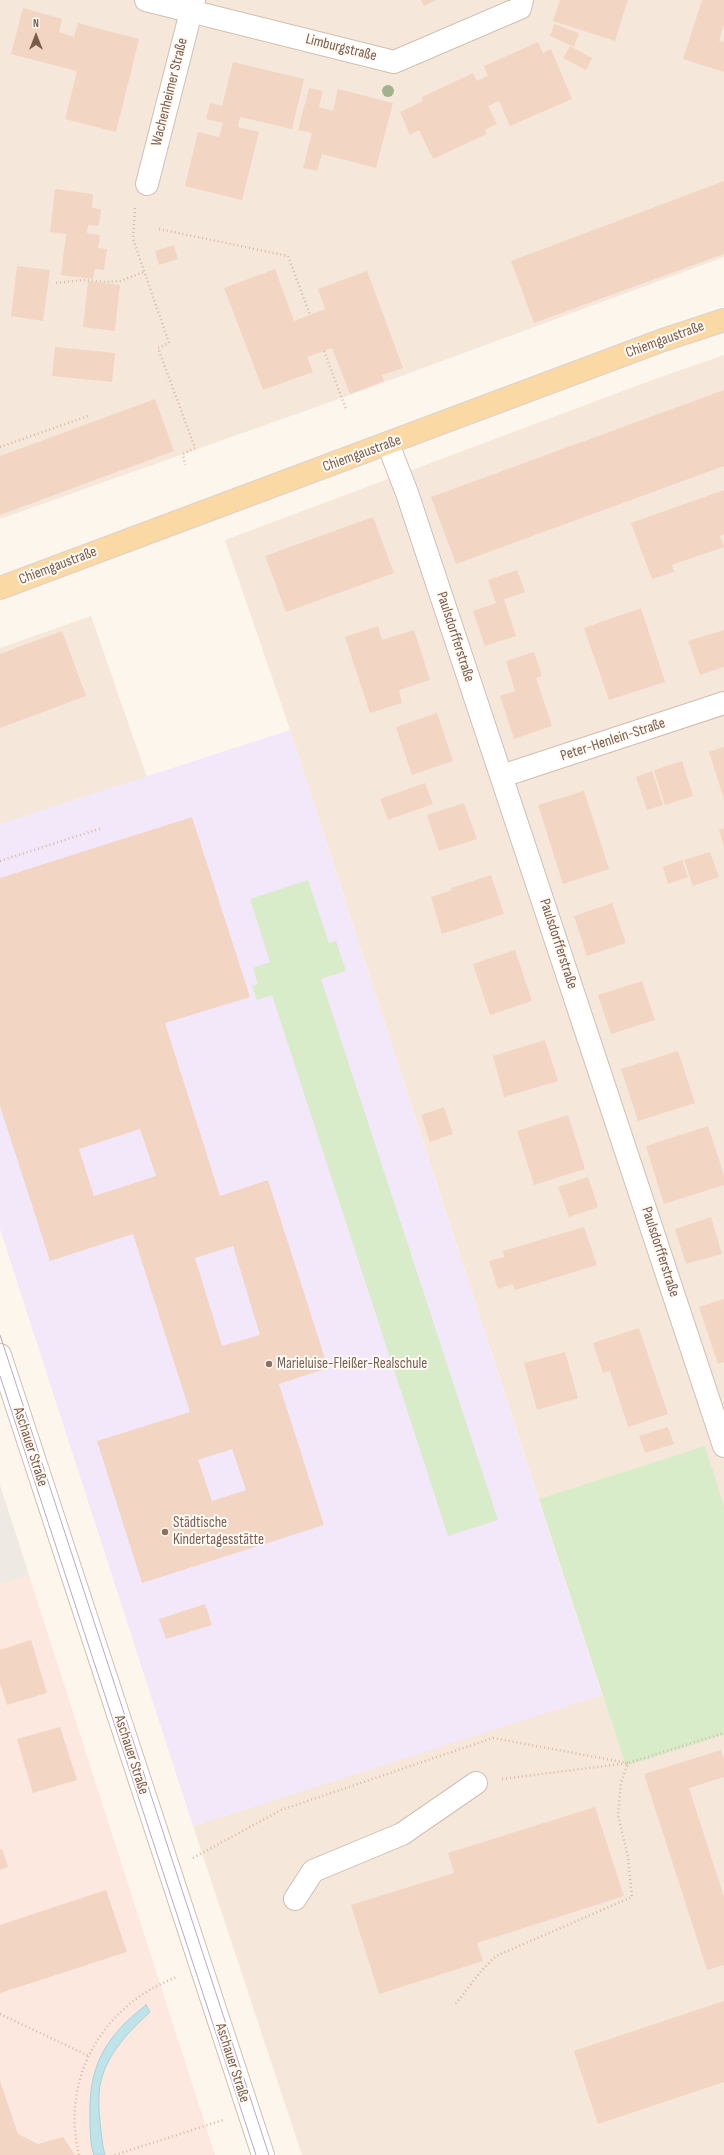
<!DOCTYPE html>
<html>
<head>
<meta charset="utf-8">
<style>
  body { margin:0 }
  #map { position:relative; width:724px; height:2155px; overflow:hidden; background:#fdf6ec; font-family:"Sofia Sans Condensed",sans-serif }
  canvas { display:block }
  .north { position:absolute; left:16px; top:16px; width:40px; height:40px; -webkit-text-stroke:3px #fffaf3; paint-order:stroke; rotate:0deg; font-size:11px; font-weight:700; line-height:16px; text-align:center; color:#7a5c4d }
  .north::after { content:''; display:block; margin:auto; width:14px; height:18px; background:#7a5c4d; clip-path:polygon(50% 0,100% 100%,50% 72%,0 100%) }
</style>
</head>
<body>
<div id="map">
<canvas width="724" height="2155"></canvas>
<div class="north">N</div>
</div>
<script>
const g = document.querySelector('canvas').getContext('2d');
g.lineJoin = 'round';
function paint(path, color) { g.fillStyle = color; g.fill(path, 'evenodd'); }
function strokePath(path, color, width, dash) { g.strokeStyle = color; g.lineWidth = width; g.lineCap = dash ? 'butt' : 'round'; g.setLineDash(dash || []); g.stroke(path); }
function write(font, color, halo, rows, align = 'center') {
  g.font = font + ' "Sofia Sans Condensed",sans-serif'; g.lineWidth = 4; g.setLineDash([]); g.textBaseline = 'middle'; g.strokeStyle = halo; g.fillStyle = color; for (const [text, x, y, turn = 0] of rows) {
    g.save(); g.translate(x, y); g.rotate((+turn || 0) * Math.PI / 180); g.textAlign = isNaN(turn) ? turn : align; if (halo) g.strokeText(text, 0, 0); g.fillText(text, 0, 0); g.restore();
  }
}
const residential = new Path2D(`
  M0,0H724V257L350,395L0,519Z
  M724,355V2155H302L193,1826L602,1694L290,730L225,540L655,379Z
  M91,616L147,777L0,824V648Z`);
const commercial = new Path2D(`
  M29,1575L215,2155H0V1584Z`);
const industrial = new Path2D(`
  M0,1485L29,1575L0,1584Z`);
const education = new Path2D(`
  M290,730L602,1695L193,1826L0,1229V824Z`);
const green = new Path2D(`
  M308,880L329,943L336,941L346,971L321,979L498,1520L448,1536L272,995L257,1000L252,986L258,984L253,968L270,962L250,899Z
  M705,1446L724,1506V1735L626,1766L539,1499Z`);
const water = new Path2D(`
  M146,2005L150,2012C126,2034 101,2060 99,2094C98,2111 101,2130 103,2147L105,2155H94C90,2144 90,2130 90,2119C88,2066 105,2037 146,2005Z`);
const building = new Path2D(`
  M421,0H436L424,6Z
  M560,0H628L615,41L553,21Z
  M702,0H724V24L719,41L724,42V72L683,59Z
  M23,8L62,19L59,32L74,37L78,23L139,39L116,132L65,119L77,71L11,54Z
  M554,24L579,33L574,47L550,36Z
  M538,42L543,53L551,49L572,99L510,126L499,101L488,106L497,124L485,130L487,134L433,159L419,130L410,135L400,112L423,101L422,97L473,73L477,81L488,76L484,66Z
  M570,46L592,58L586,70L563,58Z
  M233,62L304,79L292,129L240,117L238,127L259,132L242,200L185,186L198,132L219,137L223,123L206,119L210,103L222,106Z
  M309,88L323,91L319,107L333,111L338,89L393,103L376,168L322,154L317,171L303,168L312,133L298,130Z
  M724,181V254L534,323L511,261Z
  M55,189L93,194L92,208L101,209L99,226L88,225L87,233L100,235L98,248L107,249L104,270L95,269L93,279L61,275L66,234L50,232Z
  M174,245L178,259L159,265L155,251Z
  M17,266L50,270L43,321L11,316Z
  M275,269L294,321L325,309L318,289L367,271L403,368L382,375L384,381L350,394L332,348L307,357L313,372L263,390L224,288Z
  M88,281L120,285L115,331L83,327Z
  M55,347L115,353L112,382L52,376Z
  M724,390V466L456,564L431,497Z
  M155,399L174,451L0,515V456Z
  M724,490V534L720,536L724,547L672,565L674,572L652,579L631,523Z
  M373,517L394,573L286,612L265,556Z
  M517,570L525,592L504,599L516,636L485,646L473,611L496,603L488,580Z
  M641,608L665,682L609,700L584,628Z
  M378,626L382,640L414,630L430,680L399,690L402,703L370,713L345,637Z
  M724,630V667L700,675L688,641Z
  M62,631L86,696L0,728V654Z
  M534,652L542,676L536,678L552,726L514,739L500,696L515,691L506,661Z
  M437,713L453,761L412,775L396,727Z
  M724,747V799L709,752Z
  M682,761L693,796L665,805L654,770Z
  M652,771L663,805L647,810L636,777Z
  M425,783L433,804L388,820L380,799Z
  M584,791L609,869L563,884L538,805Z
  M464,803L477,839L439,851L427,815Z
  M192,817L250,997L165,1023L220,1196L268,1180L328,1368L279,1384L324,1525L142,1583L97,1441L190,1412L133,1234L50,1261L0,1106V878ZM140,1129L156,1176L94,1196L79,1149ZM233,1246L260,1335L222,1346L195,1258ZM232,1449L246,1490L212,1501L198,1460Z
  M724,828V847L719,830Z
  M710,852L719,877L693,886L684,860Z
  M682,860L688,877L668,884L663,867Z
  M491,875L504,914L442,934L431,897L452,890L451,888Z
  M612,903L626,943L587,956L574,916Z
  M515,950L532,1001L490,1015L473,964Z
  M642,981L655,1020L611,1034L598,995Z
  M545,1040L558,1081L504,1097L493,1056Z
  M678,1051L695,1103L638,1121L621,1069Z
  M444,1107L453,1134L430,1142L421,1115Z
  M568,1115L585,1169L534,1185L517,1131Z
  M708,1126L724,1175V1185L664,1204L646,1146Z
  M588,1177L598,1207L569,1217L558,1187Z
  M711,1217L722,1254L686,1264L675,1229Z
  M584,1227L597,1265L515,1290L513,1284L498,1289L489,1261L504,1257L503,1251Z
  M724,1299V1362L718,1364L699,1307Z
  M639,1328L668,1414L628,1427L610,1371L603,1373L593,1343Z
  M565,1352L578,1398L537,1410L524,1363Z
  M668,1427L674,1444L645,1453L639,1436Z
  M205,1604L212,1625L166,1639L159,1619Z
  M31,1640L47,1693L7,1705L0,1683V1650Z
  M60,1727L77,1780L33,1793L17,1739Z
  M721,1750L724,1759V1777L689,1788L724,1897V1965L707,1970L644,1774Z
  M595,1807L624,1896L477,1943L483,1961L379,1994L351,1905L454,1873L448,1853Z
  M2,1849L8,1867L0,1870V1850Z
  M106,1890L127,1952L0,1993V1925Z
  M724,2001V2082L598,2124L574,2051Z
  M0,2081L18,2134L38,2144L63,2137L75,2155H0Z`);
const path = new Path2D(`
  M135,208L133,239L169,343L158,348L195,448L183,454L185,465
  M159,229L288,256L310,315
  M56,283L84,280L107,282L120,281L144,272
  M324,351L346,409
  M0,447L88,416
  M0,861L102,828
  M502,1779L628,1763L724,1733
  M193,1858L281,1810L493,1738L628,1763L621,1783L618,1815L628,1857L632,1897L496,1956L482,1970L454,2006
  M0,2014L89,2056
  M79,2155C60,2077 104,2004 177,1977
  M115,2155L223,2120`);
const minor = new Path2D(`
  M146,0L394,62L520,8L522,0
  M147,184L194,0
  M388,444L407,493L724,1446
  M502,776L724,703
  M0,1355L263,2155
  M295,1899L313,1871L402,1834L476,1783`);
const major = new Path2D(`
  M0,588L663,340L724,320`);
const tram = new Path2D(`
  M0,1335L269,2155
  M0,1376L256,2155`);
const trees = [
  [388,91]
];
const markers = [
  [269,1364,4,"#8d6e63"],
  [165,1532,4,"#8d6e63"]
];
const streetNames = [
  ["Limburgstraße",341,48,14],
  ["Wachenheimer Straße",170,92,-76],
  ["Chiemgaustraße",665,340,-20],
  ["Chiemgaustraße",362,454,-20],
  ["Chiemgaustraße",58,566,-21],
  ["Paulsdorfferstraße",455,637,72],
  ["Peter-Henlein-Straße",613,740,-18],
  ["Paulsdorfferstraße",558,944,72],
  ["Paulsdorfferstraße",660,1252,72],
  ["Aschauer Straße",30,1447,72],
  ["Aschauer Straße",131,1755,72],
  ["Aschauer Straße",232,2063,72]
];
const educationNames = [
  ["Marieluise-Fleißer-Realschule",277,1364],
  ["Städtische",173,1523],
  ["Kindertagesstätte",173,1540]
];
paint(residential, '#f5e8da');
paint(commercial, '#fde8e0');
paint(industrial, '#efe9e4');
paint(education, '#f3e8fa');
paint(green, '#d8ecc9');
paint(water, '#bfe3e8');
strokePath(water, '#a5d3da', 1);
paint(building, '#f3d5c3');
strokePath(minor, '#d1beb0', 24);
strokePath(major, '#dad1cd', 24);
strokePath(path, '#d9b8a5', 2.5, [1, 3]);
strokePath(minor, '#fff', 22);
strokePath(major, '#fbd9a5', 22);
strokePath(tram, '#b9a8c9', 1);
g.fillStyle = '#a0b28e';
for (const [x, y] of trees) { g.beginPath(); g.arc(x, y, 6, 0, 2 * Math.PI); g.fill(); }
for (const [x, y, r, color] of markers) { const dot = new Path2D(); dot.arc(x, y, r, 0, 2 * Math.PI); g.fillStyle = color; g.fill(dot); strokePath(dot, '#fffaf3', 1.5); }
write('15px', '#7a5c4d', '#fffaf3', streetNames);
write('15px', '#785e54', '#fffaf3', educationNames, 'left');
</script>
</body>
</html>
